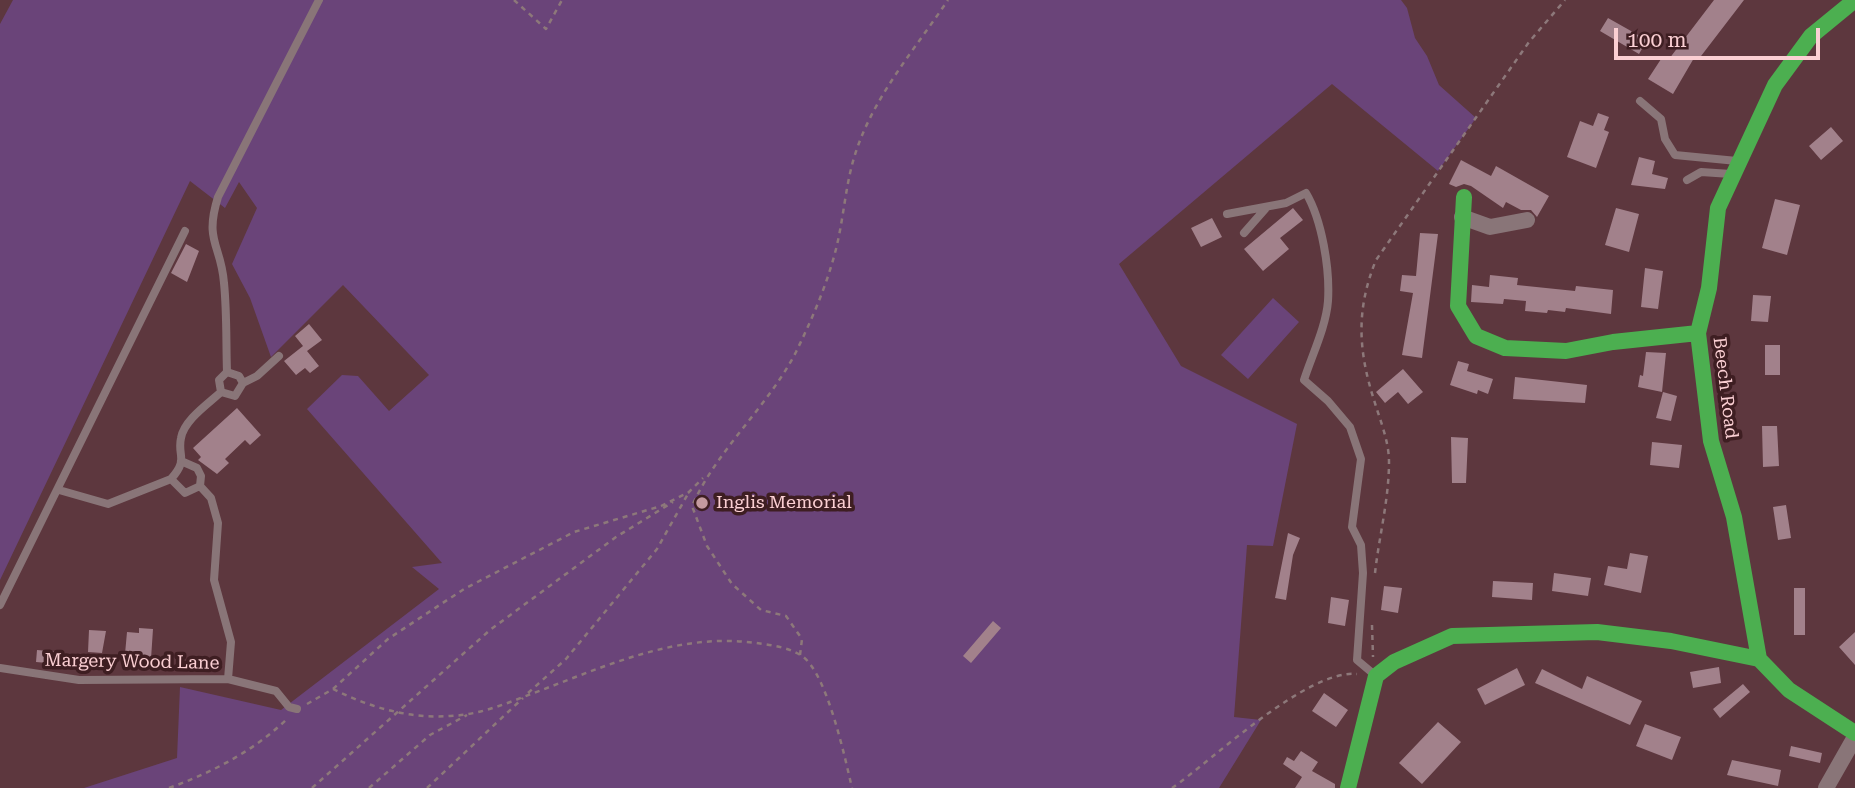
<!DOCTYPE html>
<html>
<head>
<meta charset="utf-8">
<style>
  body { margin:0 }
  #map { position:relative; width:1855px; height:788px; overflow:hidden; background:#5d373e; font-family:"Roboto Serif",serif }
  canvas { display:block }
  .scale { position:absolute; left:1614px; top:28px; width:206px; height:32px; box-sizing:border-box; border:4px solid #fbcfd3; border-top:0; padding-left:9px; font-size:21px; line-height:24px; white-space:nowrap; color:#fbcfd3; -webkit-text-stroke:5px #3e1e22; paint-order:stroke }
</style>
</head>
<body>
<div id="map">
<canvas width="1855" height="788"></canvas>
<div class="scale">100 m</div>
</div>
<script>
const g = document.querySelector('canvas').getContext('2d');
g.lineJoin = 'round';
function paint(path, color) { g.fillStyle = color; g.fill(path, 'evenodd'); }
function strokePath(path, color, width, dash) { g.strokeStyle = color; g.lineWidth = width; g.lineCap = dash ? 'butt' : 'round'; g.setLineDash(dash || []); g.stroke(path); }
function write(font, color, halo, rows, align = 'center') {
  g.font = font + ' "Roboto Serif",serif'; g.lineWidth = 7; g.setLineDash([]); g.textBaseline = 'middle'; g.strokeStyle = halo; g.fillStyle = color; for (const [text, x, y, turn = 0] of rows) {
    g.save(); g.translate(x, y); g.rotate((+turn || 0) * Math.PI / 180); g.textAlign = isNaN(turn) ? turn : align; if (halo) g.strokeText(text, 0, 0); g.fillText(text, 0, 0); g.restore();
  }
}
const green = new Path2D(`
  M13,0H1401L1407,8L1415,38L1427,56L1439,85L1476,118L1438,171L1332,84L1119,264L1181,366L1297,424L1273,546L1247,545L1234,717L1261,720L1219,788H84L177,758L180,687L281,710L439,589L412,567L442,563L307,409L342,375L358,376L389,411L429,375L343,285L271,357L250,298L232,264L257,208L239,182L225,208L190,181L0,580V24Z
  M1273,298L1299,322L1248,379L1221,355Z`);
const building = new Path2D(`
  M1714,0H1744L1698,60L1694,58L1673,94L1648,79L1663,56L1669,59Z
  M1608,18L1647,40L1639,54L1600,31Z
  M1598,113L1609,117L1604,130L1609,132L1596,168L1567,157L1580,121L1593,126Z
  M1831,127L1843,141L1821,160L1809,146Z
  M1639,157L1655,161L1652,174L1668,178L1665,189L1631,185Z
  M1461,160L1491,176L1496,166L1549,196L1537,217L1531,210H1521L1506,202L1503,208L1471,186L1464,184L1456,187L1449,184Z
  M1775,199L1800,205L1787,255L1762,248Z
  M1293,208L1303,220L1280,238L1289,249L1263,271L1244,249Z
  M1616,208L1639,214L1629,252L1605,245Z
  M1212,218L1222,237L1201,247L1191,228Z
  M1420,233L1438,234L1422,358L1402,355L1413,293L1400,291L1402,275L1416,276Z
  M186,244L199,251L187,282L171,273Z
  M1645,268L1663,271L1658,309L1641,307Z
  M1490,275L1518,278L1517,285L1575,291L1576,286L1613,290L1611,314L1566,308L1565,312L1548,310L1547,313L1525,311L1526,301L1504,299L1503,304L1471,302L1472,285L1489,287Z
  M1753,295L1771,296L1768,322L1751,321Z
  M309,324L322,340L307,351L319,366L310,373L305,368L296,375L284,361L303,346L295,336Z
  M1765,345H1780V375H1765Z
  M1646,352L1666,353L1662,392L1638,387L1640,375L1643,376Z
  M1458,361L1469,364L1467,371L1493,379L1488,394L1478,390L1477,394L1450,385Z
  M1403,369L1423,392L1408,404L1398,392L1385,403L1376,392Z
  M1515,377L1587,385L1585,403L1513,399Z
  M1663,392L1677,396L1671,421L1656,418Z
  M237,408L261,435L250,445L245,440L225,459L229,463L217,474L198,460L201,457L193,448Z
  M1762,426H1777L1779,466L1763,467Z
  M1451,437L1468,438L1466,483H1452Z
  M1652,442L1682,445L1679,468L1650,465Z
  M1786,505L1791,538L1778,540L1773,507Z
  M1288,533L1300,538L1293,555L1286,600L1275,598Z
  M1630,553L1648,556L1641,593L1604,585L1608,566L1627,569Z
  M1554,573L1591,578L1588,596L1552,591Z
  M1493,581L1533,583L1532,600L1492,597Z
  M1384,586L1402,588L1398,613L1381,610Z
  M1794,588H1805V635H1794Z
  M1331,597L1349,600L1345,626L1328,623Z
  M993,621L1001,628L971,663L963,656Z
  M139,628L153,629L151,659L125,654L127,632L139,633Z
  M89,630L106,631L102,653L88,652Z
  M1855,632V665L1839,647Z
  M37,650L60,652L59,664L36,662Z
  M1719,667L1721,683L1693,688L1690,672Z
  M1517,668L1525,685L1485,705L1477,689Z
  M1542,669L1582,689L1587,676L1642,701L1630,725L1535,683Z
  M1743,684L1750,692L1720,718L1713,709Z
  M1324,693L1348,710L1336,727L1312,711Z
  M1438,722L1461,742L1422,784L1399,763Z
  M1645,724L1681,737L1672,760L1636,746Z
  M1791,746L1822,753L1820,763L1789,756Z
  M1301,751L1318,762L1312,771L1335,784V788H1295L1302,777L1283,764L1287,757L1294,761Z
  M1732,760L1781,770L1778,786L1727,775Z`);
const path = new Path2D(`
  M514,0L546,29L562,0
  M688,493L703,478
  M1375,573C1379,537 1389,499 1389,462C1389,441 1380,420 1374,400C1358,350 1356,309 1376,260L1529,42L1565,0
  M1372,625L1373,657
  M800,655L802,639L786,616L761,610L732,584L707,546L692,506C718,448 767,408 796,352C812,319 827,285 836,249C843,221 845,192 852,165C868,103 913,52 948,0
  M333,689C369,707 409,719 450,716C479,715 505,704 531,694C604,667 677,632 756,643C771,645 788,647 802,656C827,673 845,758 852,788
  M528,693L566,659L657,549L689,492
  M307,704L333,689L388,639L464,589L574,532L661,506L689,492
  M169,788C213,772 254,751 288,718
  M312,788L490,630L616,537L673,502
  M369,788L430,735L467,715
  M427,788L523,698
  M1172,788C1214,759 1307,669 1357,674`);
const lane = new Path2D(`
  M1640,101L1661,119L1665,139L1675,155L1737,161
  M1687,180L1701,172L1731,174
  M1227,214L1286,203L1306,193C1322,220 1330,269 1328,301C1326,327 1312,355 1304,380L1328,401L1350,427L1361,459L1352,527L1361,545L1363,573L1357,660L1376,676
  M1244,233L1266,208
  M227,372L239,376L243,383L257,376L279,356
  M221,392L235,396L243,383
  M181,461L197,468L201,476L200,486L211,498L218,523L214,580L231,642L228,679
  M171,479L185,493L200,486
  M59,490L108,504L171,479C189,459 177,456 181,438C184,420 208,404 221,392L219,380L227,372C226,343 227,313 224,283C221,244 204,242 218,197L319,0
  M0,605L185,231
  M0,668L79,680L228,679L276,691L289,707L297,709`);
const street = new Path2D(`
  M1462,217L1490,227L1527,220
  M1826,788L1855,737`);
const fast = new Path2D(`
  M1855,0L1811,36L1775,85L1718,208L1709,288L1698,333L1711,441L1734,517L1759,659L1789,690L1855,733
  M1464,197L1458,306L1476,336L1505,348L1566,351L1613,342L1698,333
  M1348,788L1376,676L1394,662L1452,636L1597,632L1671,641L1759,659`);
const markers = [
  [702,503,7,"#c49a9f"]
];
const streetNames = [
  ["Beech Road",1725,388,83],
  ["Margery Wood Lane",132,662,1]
];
const poiNames = [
  ["Inglis Memorial",716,503]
];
paint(green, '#6a4479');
paint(building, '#a2818b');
strokePath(path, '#8d787a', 2.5, [5, 5]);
strokePath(lane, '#897578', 8);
strokePath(street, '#897578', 16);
strokePath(fast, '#4caf50', 16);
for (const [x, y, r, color] of markers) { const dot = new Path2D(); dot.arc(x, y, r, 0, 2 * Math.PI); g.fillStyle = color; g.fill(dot); strokePath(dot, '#3e1e22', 2.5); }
write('18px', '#fbcfd3', '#3e1e22', streetNames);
write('18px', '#fbcfd3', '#3e1e22', poiNames, 'left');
</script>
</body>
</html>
